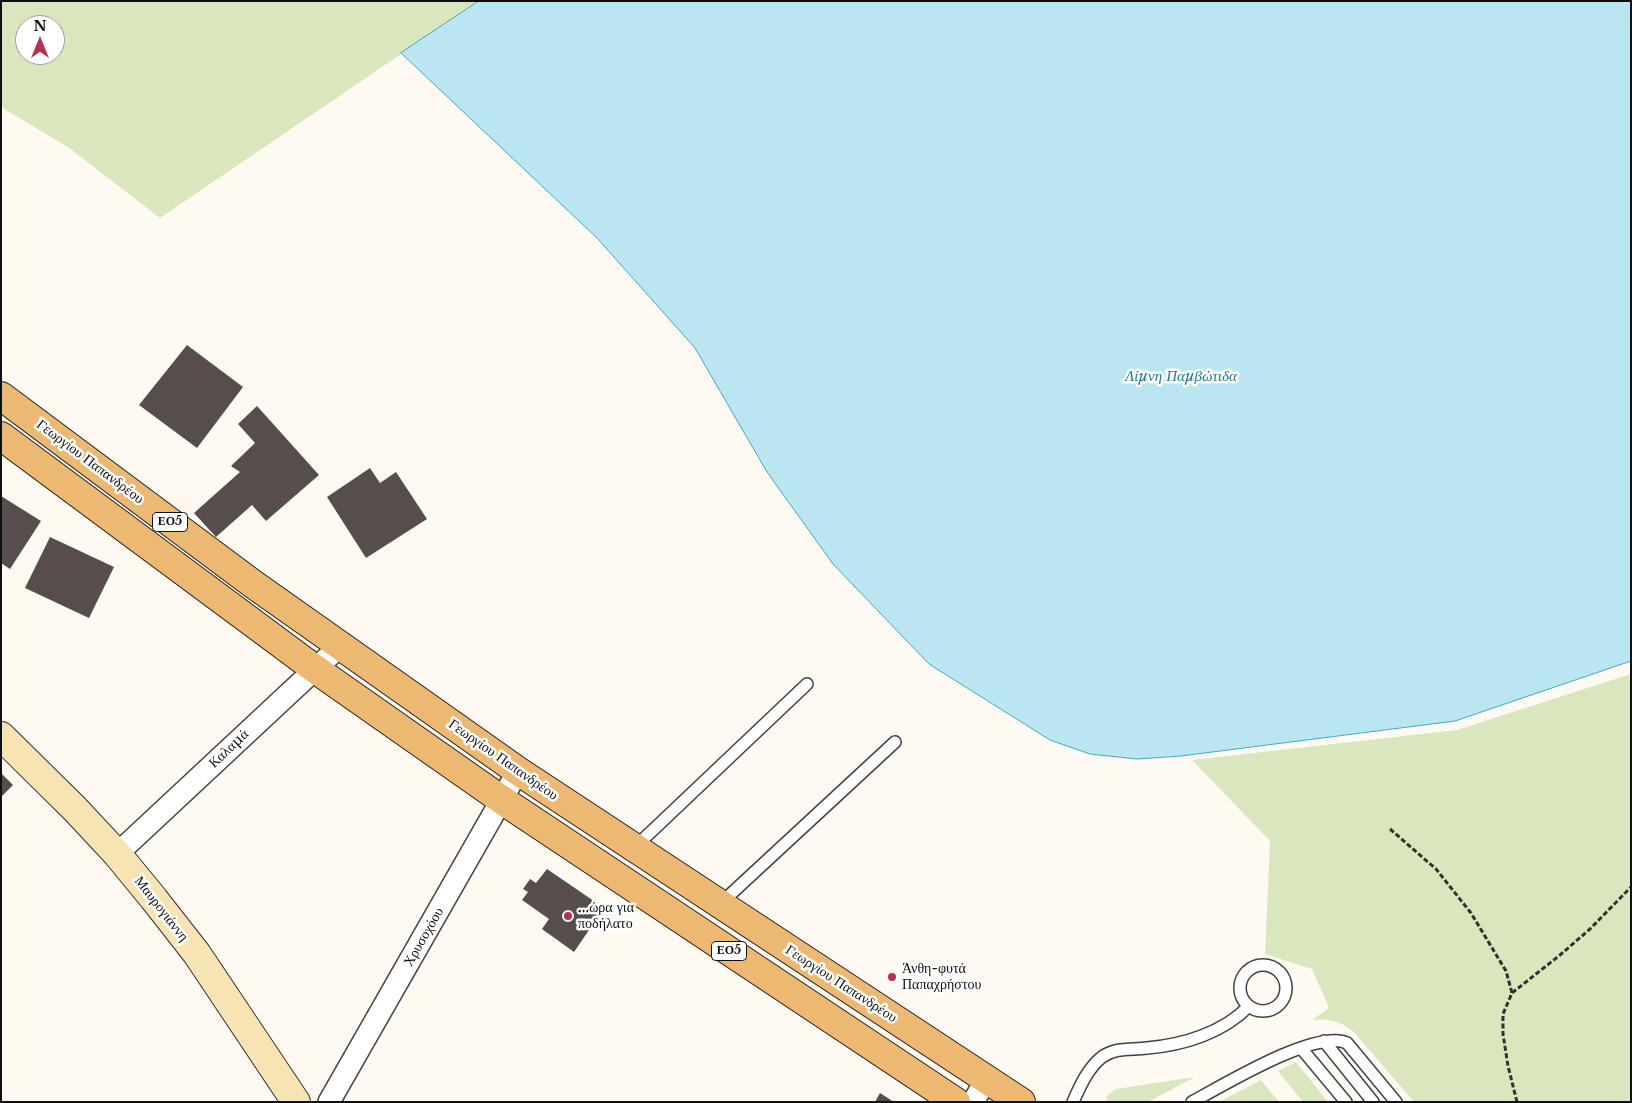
<!DOCTYPE html>
<html>
<head>
<meta charset="utf-8">
<style>
  body { margin:0 }
  #map { position:relative; width:1632px; height:1103px; overflow:hidden; background:#fef9f1; font-family:"Libre Baskerville",serif }
  canvas { display:block }
  .frame { position:absolute; inset:0; border:2px solid #0f0f0f; pointer-events:none }
  .north { position:absolute; left:15px; top:15px; width:50px; height:50px; box-sizing:border-box; background:#fff; border:1px solid #9f9f9f; border-radius:50%; rotate:0deg; font-size:14px; font-weight:700; line-height:20px; text-align:center; color:#0f0f0f }
  .north::after { content:''; display:block; margin:auto; width:18px; height:22px; background:#b3324f; clip-path:polygon(50% 0,100% 100%,50% 72%,0 100%) }
</style>
</head>
<body>
<div id="map">
<canvas width="1632" height="1103"></canvas>
<div class="frame"></div>
<div class="north">N</div>
</div>
<script>
const g = document.querySelector('canvas').getContext('2d');
g.lineJoin = 'round';
function paint(path, color) { g.fillStyle = color; g.fill(path, 'evenodd'); }
function strokePath(path, color, width, dash) { g.strokeStyle = color; g.lineWidth = width; g.lineCap = dash ? 'butt' : 'round'; g.setLineDash(dash || []); g.stroke(path); }
function write(font, color, halo, rows, align = 'center') {
  g.font = font + ' "Libre Baskerville",serif'; g.lineWidth = 5; g.setLineDash([]); g.textBaseline = 'middle'; g.strokeStyle = halo; g.fillStyle = color; for (const [text, x, y, turn = 0] of rows) {
    g.save(); g.translate(x, y); g.rotate((+turn || 0) * Math.PI / 180); g.textAlign = isNaN(turn) ? turn : align; if (halo) g.strokeText(text, 0, 0); g.fillText(text, 0, 0); g.restore();
  }
}
const green = new Path2D(`
  M1,1H479L160,218L68,147L6,110L1,105ZM25,25H55V55H25Z
  M1631,674V1102H1414L1354,1032C1341,1021 1329,1018 1312,1020L1329,1008L1312,969L1265,954L1270,841L1192,760L1457,730Z
  M1296,1062L1328,1102H1303L1278,1071Z
  M1195,1077L1148,1102H1107V1096L1116,1089Z
  M1261,1080L1279,1102H1219Z`);
const water = new Path2D(`
  M479,1H1631V661L1455,721L1181,756L1137,759L1090,754L1050,740L929,664L833,564L767,472L695,348L597,238L401,53Z`);
const building = new Path2D(`
  M187,345L243,387L197,448L139,405Z
  M257,406L319,475L266,521L252,505L216,537L194,513L240,472L231,466L255,443L238,424Z
  M370,468L380,483L396,472L427,519L366,558L327,497Z
  M1,496L41,521L10,569L1,563Z
  M50,537L114,567L89,618L25,588Z
  M1,773L13,785L1,797Z
  M547,869L604,908L574,952L542,929L549,919L522,900L528,892L523,889L530,879L536,883Z
  M880,1093L894,1102H875Z`);
const path = new Path2D(`
  M1390,829L1436,869L1471,913L1506,971L1512,993
  M1517,1102L1508,1066L1503,1034V1014L1512,993L1560,955L1590,929L1631,887`);
const lane = new Path2D(`
  M634,848L807,684
  M720,904L895,742
  M1240 988a23 23 0 1 1 46 0a23 23 0 1 1-46 0Z
  M1324,1041L1373,1102
  M1301,1048L1346,1102
  M1073,1102C1080,1086 1088,1068 1102,1057C1116,1047 1131,1050 1147,1048C1183,1045 1223,1033 1249,1006
  M1192,1102C1222,1086 1317,1028 1347,1043L1396,1102`);
const street = new Path2D(`
  M117,854L341,645
  M329,1102L518,771
  M973,1102L986,1080`);
const secondary = new Path2D(`
  M1,736L75,809L117,854L154,899L197,954L296,1102`);
const primary = new Path2D(`
  M1,396L253,584L518,771L1021,1102
  M1,436L315,669L502,800L956,1102`);
const markers = [
  [568,916,5,"#b3324f"],
  [892,977,5,"#b3324f"]
];
const shields = [
  [170,522,35],
  [729,951,35]
];
const shieldNames = [
  ["ΕΟ5",170,522],
  ["ΕΟ5",729,951]
];
const streetNames = [
  ["Γεωργίου Παπανδρέου",90,462,37],
  ["Καλαμά",229,749,-43],
  ["Γεωργίου Παπανδρέου",503,760,35],
  ["Μαυρογιάννη",161,909,52],
  ["Χρυσοχόου",424,937,-60],
  ["Γεωργίου Παπανδρέου",841,984,33]
];
const poiNames = [
  ["...ώρα για",578,908],
  ["ποδήλατο",578,924],
  ["Άνθη-φυτά",902,969],
  ["Παπαχρήστου",902,985]
];
const waterNames = [
  ["Λίμνη Παμβώτιδα",1181,377]
];
paint(green, '#dae6bd');
paint(water, '#bae6f1');
strokePath(water, '#47a7c2', 1);
paint(building, '#564e4c');
strokePath(lane, '#424242', 14);
strokePath(street, '#424242', 24);
strokePath(secondary, '#313131', 30);
strokePath(primary, '#202020', 30);
strokePath(path, '#313131', 3, [5, 2.5]);
strokePath(lane, '#fff', 11);
strokePath(street, '#fff', 21);
strokePath(secondary, '#f8e4b2', 28);
strokePath(primary, '#edb972', 28);
for (const [x, y, r, color] of markers) { const dot = new Path2D(); dot.arc(x, y, r, 0, 2 * Math.PI); g.fillStyle = color; g.fill(dot); strokePath(dot, '#fff', 2); }
for (const [x, y, w] of shields) { const box = new Path2D(); box.roundRect(x - w / 2, y - 9.5, w, 19, 4); g.fillStyle = '#fff'; g.fill(box); strokePath(box, '#0f0f0f', 1); }
write('bold 12px', '#0f0f0f', null, shieldNames);
write('14px', '#0f0f0f', '#fff', streetNames);
write('14px', '#0f0f0f', '#fff', poiNames, 'left');
write('italic 15px', '#227896', '#fff', waterNames);
</script>
</body>
</html>
